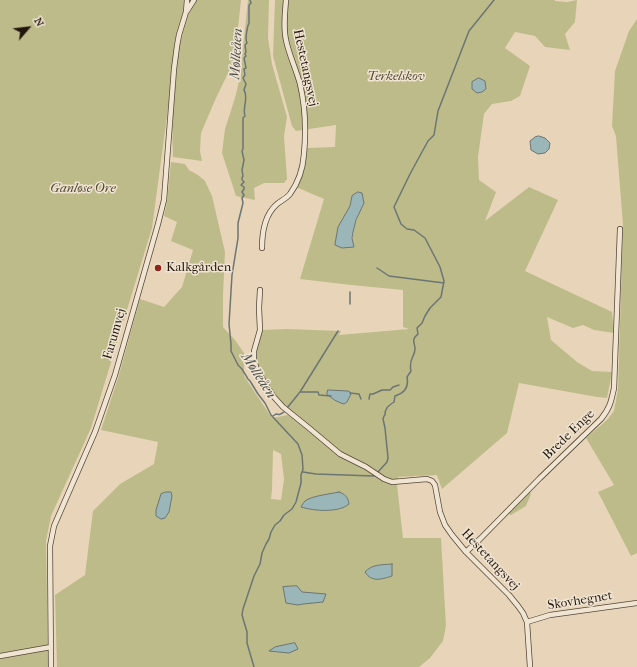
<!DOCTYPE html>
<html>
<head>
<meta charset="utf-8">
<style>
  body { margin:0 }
  #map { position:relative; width:637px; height:667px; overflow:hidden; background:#e8d5b9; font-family:"IM FELL French Canon",serif }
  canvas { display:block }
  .north { position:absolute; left:8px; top:8px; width:40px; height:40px; -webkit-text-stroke:3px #f0e4d2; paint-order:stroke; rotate:62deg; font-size:11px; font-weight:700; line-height:16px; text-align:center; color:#22160c }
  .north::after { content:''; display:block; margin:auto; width:14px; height:18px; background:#22160c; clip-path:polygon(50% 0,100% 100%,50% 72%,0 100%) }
</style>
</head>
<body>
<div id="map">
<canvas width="637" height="667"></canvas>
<div class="north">N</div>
</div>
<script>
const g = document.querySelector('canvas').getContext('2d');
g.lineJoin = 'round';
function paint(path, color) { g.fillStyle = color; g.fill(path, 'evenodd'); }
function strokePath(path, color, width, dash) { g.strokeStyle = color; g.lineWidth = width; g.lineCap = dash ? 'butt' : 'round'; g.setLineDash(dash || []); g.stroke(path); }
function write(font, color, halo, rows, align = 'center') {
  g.font = font + ' "IM FELL French Canon",serif'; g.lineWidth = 3; g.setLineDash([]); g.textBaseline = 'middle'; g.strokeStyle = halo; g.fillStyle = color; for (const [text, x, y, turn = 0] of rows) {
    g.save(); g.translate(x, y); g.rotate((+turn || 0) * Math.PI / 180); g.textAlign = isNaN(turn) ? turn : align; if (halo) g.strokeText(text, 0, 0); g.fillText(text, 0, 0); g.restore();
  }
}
const green = new Path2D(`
  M0,0H184L183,13L175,41L169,101L152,228L91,428L51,516L46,541L48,667H0Z
  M196,0H241L239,19L234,61L216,98L201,133L200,151L202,161L173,157L172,118L179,48L186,19Z
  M248,0H269L268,38L272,64L287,117L284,136L287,179L284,183H264L254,188L255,200L236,196L222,153L225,129L235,98L241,73L243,48Z
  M275,0H555V1L567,2L577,0L575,22L565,34L570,50L545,47L535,36L515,32L505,48L530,66L520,96L511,101L492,104L484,114L478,157L479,180L496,192L485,221L529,187L558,200L525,271L612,312L614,333L594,330L583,325L573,328L547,317L551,340L577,362L592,371L612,372L607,398L597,397L519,383L507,433L442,489L437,475L398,477L397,485L403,538H441L446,626L443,641L430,658L419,667H57L55,595L85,575L93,511L120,484L154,464L158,442L101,430L118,378L140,299L164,307L182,287L193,250L171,241L177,222L164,216L167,202L171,162L185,164L189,170L198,175L205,181L212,196L225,252L223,295V327L235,340L244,353V376L272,418L288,415L310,432L321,439L322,437L305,422L283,404L273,393L258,368L256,361L255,353L261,333L263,330L286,329L341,331L339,335L409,329L403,327V290L351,285L300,279L324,199L296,187L304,168L307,148L335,147L336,125L296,131L292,126L273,56ZM352,196L364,203C357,218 351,230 353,247L338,228L350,206ZM273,450L281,454L284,479L281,500L271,499L272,490Z
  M637,19V553L631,556L598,492L614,485L586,438L607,420L614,411L618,389L623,225L616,136L612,126L615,71L629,31Z
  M530,492L531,494L526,506L511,515L508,514Z`);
const water = new Path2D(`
  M479,78L485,81L486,89L482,92L477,93L472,89V82Z
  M539,136L545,138L550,143L549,149L545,153L538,154L531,150L530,141L535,137Z
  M358,192L362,193L364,203L356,220L353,232L352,238L354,247L342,248L335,245V244L338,227L350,206L352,196Z
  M328,390L348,391L350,392L351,394L347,402L344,404C337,402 332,399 327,394Z
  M166,492H171L172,496L169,512L165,518L161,519L156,516V510L161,494Z
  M339,492C345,494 348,497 349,504C339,513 314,511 301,507C302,505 303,503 305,501C311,496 330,494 339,492Z
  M392,564V576C382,579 372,583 365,572C372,564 382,565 392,564Z
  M297,586L302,592L326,594L323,602L303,604L298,605L286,603L283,587Z
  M295,643L298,649L289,653L269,651L275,647Z`);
const stream = new Path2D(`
  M250,0L251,3L249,5V23C247,27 245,39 247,43L245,45L246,52L245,54L246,56L244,58L246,68L244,69L245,75L243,78L246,84L244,90C249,98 242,108 245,116L243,118V149L242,151L244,160L242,170L243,176C241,179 242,180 244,182L241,185L244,187V189L242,192L244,195L242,198L243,203L238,223V238L232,275L229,324L231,344V351L238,365L242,369L248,379L250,381L258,394L265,403L271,415L298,444L302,455L303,469L301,475V483L296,502L292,509L284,515L280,521L275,525L271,532L269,539L266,544L262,553L260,564L254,576L243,609L242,615L247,632V643L254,667
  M377,268L389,276L444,283
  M350,304V292
  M300,392H318L319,395L331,396
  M350,393L359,394L361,399
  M369,399L370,394H373L382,390H390L393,387L399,385
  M287,408L300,392L338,331
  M273,416L276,414C280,415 281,414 284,412
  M303,472L316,474L374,476
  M378,472L387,462L388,458L385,428L383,419L384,416L385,415C385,408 388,406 394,402L395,396C405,393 409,387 407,377L411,371C408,359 415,357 415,349C415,345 413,342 414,339C415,336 416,336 418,334L417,328L422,323L425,316L430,308L441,297L444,281L440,267L425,238L414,230L407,229L401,224L394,207L410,174L428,141L434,135L438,111L469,31L494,0`);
const minor = new Path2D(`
  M187,11L194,0
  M262,248C262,233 264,216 276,205C280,201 286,199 290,194C298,183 303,168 304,154C306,132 305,105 300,84C296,69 289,55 286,40C283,27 285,13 286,0
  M260,290L259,308L260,330L254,351V361L258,372L273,396L283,407L309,428L340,454L366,467L384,479L392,482L427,479L432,481L435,485L440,512L445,525L452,535L466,552L509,595L518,606L523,613L527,622L530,667
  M466,552L480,539L540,478L601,419C610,408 611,402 614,388L620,229
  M527,622L550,615L637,603
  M0,656L51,647
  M51,667L50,546L54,526L95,432L115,375L158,224L164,200L174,69L177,46L179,35L186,12L187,0`);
const markers = [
  [158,268,4,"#8f2418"]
];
const streetNames = [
  ["Hestetangsvej",305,68,78],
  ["Farumvej",115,334,-74],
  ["Brede Enge",569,435,-44],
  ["Hestetangsvej",490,560,47],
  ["Skovhegnet",580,601,-9]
];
const parkNames = [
  ["Terkelskov",396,77],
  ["Ganløse Ore",83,189]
];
const poiNames = [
  ["Kalkgården",166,268]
];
const waterNames = [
  ["Mølleåen",237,54,-87],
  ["Mølleåen",258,376,57]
];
paint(green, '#bebb8a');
paint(water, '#9bb6b9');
strokePath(water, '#6b7674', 1);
strokePath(stream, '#6b7674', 1.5);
strokePath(minor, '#544637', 6);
strokePath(minor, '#f0e4d2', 4.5);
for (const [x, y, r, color] of markers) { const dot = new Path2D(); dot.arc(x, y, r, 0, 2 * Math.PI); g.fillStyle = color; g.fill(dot); strokePath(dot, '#f0e4d2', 1.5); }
write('13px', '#22160c', '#f0e4d2', streetNames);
write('italic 13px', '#514832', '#f0e4d2', parkNames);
write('13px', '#22160c', '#f0e4d2', poiNames, 'left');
write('italic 14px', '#4c4e49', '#f0e4d2', waterNames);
</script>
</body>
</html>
